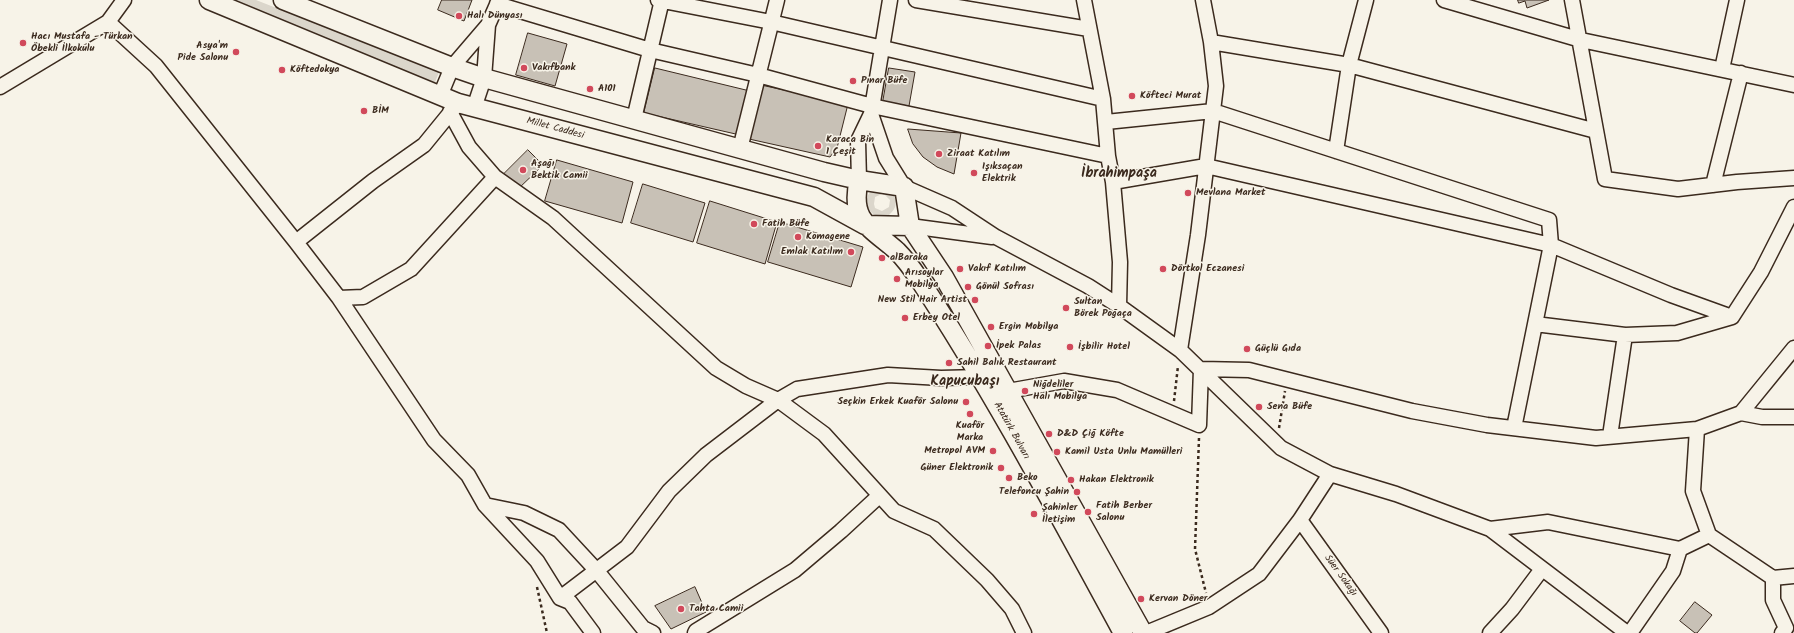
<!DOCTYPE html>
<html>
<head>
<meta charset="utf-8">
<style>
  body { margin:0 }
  canvas { display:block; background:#f7f3e8 }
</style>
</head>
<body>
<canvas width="1794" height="633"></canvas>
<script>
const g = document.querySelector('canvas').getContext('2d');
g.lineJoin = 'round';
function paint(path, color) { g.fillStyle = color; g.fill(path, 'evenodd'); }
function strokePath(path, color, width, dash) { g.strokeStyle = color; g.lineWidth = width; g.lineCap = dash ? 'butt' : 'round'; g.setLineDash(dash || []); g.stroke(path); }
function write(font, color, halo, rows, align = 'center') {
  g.font = font + ' Kalam,sans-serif'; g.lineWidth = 3; g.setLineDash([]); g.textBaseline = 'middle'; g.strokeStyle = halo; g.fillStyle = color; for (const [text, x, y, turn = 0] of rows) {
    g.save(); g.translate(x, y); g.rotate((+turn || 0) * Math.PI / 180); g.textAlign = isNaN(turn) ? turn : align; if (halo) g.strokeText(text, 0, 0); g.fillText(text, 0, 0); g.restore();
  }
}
const green = new Path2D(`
  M229,0H256L439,72L434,85Z
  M873,189L892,192C898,201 897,208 889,215L879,217C866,212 862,199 873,189ZM882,194L885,195L890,200L889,207L882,211L875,208L874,204L875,197Z`);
const building = new Path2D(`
  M442,0H472L464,21L438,10Z
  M1518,0H1549L1527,8L1525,1L1519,3Z
  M528,33L567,44L555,86L516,75Z
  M655,68L750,91L740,135L644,113Z
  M889,68L915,72L909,106L883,102Z
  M761,85L848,104L837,148L830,157L749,139Z
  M908,129L961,133L954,174L937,167L923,157L913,144Z
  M528,150L543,165L517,190L503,175Z
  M557,160L633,182L622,223L545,201Z
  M643,184L705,203L693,242L631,223Z
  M710,201L777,222L765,264L697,243Z
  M780,222L863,247L851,287L768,262Z
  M695,587L706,612L671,629L655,606Z
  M1695,602L1712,615L1697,633H1695L1680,621Z`);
const path = new Path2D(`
  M1174,401L1178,366
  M1279,428L1285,391
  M1199,438L1195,549L1206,593
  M537,587L547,633`);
const minor = new Path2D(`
  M658,0L771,22L1103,99
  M916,0L1089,29
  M1084,0L1103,99L1108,156L1113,182L1120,262L1119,306
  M1444,0L1581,40L1794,85
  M1572,0L1605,179L1678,189L1737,182L1794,178
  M497,4L650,50L758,75L872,106L1108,156
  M108,22L156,66L296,242L339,298L434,440L468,475L485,505L537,561L560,598L570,602L593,633
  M1211,42L1349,65L1596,131
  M1722,69L1737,0
  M0,87L108,22L124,0
  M440,96L452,67L488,25L499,0
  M474,108L484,78L488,25
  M450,112L469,147L495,177L553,218L716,368L746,386L778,400L824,434L894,511L934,529L987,580L1012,609L1024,633
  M871,114L886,158L904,187L952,208L996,237L1088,286L1119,306L1180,350L1281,448L1330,474L1396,494L1490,529L1627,633
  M634,119L662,0
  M1106,122L1213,111L1549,220L1551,245L1514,428
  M740,149L777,0
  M1336,151L1349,65L1366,0
  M859,180L858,141L871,114L890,0
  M1113,182L1206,166L1551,245L1671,295L1732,317
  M1713,185L1741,73
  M910,226L992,237
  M296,242L373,181L424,145L455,107
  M339,298L363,297L411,269L495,177
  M1535,324L1625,335L1677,333L1732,317L1761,272L1794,207
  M1180,350L1198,235L1216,86L1211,42L1203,0
  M1201,369L1249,370L1412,411L1487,425L1596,438L1697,429L1741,413L1762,417H1794
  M1008,391L1064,381L1117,390L1199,425L1201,369
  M1741,413L1794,348
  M1697,429L1693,491L1709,535L1773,578L1794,576
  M1610,436L1625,335
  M485,505L524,513L559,530L597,571L643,628L653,633
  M1300,520L1381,633
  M1490,529L1548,522L1680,549L1709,535
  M1773,578V600L1786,628L1782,633
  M560,598L627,547L669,491L706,455L778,400L797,389L888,375L941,378L981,377
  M695,633L696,631L795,570L841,531L879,496
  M1146,633L1209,607L1259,574L1300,520L1330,474
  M1490,633L1512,609L1542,569
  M1630,633L1673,571L1680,549`);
const major = new Path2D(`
  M209,0L458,103L814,197L865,225L910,226
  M283,0L452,67L484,78L824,172L859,180L904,187L910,226L944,277L1143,633
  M859,180C849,221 871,228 897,251C905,259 913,270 919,279C994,393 1058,514 1123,633`);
const markers = [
  [459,16,4,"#d1495b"],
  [23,43,4,"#d1495b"],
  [236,52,4,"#d1495b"],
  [524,68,4,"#d1495b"],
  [282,70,4,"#d1495b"],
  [853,81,4,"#d1495b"],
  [590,89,4,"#d1495b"],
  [1132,96,4,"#d1495b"],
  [364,111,4,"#d1495b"],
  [818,146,4,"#d1495b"],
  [939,154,4,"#d1495b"],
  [523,170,4,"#d1495b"],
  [974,173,4,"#d1495b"],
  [1188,193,4,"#d1495b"],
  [754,224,4,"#d1495b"],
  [798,237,4,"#d1495b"],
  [851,252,4,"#d1495b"],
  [882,258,4,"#d1495b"],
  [960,269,4,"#d1495b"],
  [1163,269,4,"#d1495b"],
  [897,279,4,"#d1495b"],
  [968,287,4,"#d1495b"],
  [975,300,4,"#d1495b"],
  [1066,308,4,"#d1495b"],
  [905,318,4,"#d1495b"],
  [991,327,4,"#d1495b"],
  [988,346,4,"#d1495b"],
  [1070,347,4,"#d1495b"],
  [1247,349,4,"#d1495b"],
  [949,363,4,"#d1495b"],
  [1025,391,4,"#d1495b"],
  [966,402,4,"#d1495b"],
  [1259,407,4,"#d1495b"],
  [970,414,4,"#d1495b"],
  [1049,434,4,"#d1495b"],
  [993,451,4,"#d1495b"],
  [1057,452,4,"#d1495b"],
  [1001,468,4,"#d1495b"],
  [1009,478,4,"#d1495b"],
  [1071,480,4,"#d1495b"],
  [1077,492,4,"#d1495b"],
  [1088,512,4,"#d1495b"],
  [1034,514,4,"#d1495b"],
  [1141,599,4,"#d1495b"],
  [681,609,4,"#d1495b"]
];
const poiNames = [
  ["Halı Dünyası",467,16],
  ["Hacı Mustafa - Türkan",31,37],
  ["Öbekli İlkokulu",31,49],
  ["Asya'm",228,46,"right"],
  ["Pide Salonu",228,58,"right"],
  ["Vakıfbank",532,68],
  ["Köftedokya",290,70],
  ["Pınar Büfe",861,81],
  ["A101",598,89],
  ["Köfteci Murat",1140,96],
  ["BİM",372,111],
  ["Karaca Bin",826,140],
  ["1 Çeşit",826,152],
  ["Ziraat Katılım",947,154],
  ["Aşağı",531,164],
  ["Bektik Camii",531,176],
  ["Işıksaçan",982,167],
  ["Elektrik",982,179],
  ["Mevlana Market",1196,193],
  ["Fatih Büfe",762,224],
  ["Komagene",806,237],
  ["Emlak Katılım",843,252,"right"],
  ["alBaraka",890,258],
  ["Vakıf Katılım",968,269],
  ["Dörtkol Eczanesi",1171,269],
  ["Arısoylar",905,273],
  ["Mobilya",905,285],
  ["Gönül Sofrası",976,287],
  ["New Stil Hair Artist",967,300,"right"],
  ["Sultan",1074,302],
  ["Börek Poğaça",1074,314],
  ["Erbey Otel",913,318],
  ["Ergin Mobilya",999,327],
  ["İpek Palas",996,346],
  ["İşbilir Hotel",1078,347],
  ["Güçlü Gıda",1255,349],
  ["Sahil Balık Restaurant",957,363],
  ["Niğdeliler",1033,385],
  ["Halı Mobilya",1033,397],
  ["Seçkin Erkek Kuaför Salonu",958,402,"right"],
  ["Sena Büfe",1267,407],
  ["Kuaför",970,426,"center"],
  ["Marka",970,438,"center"],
  ["D&D Çiğ Köfte",1057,434],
  ["Metropol AVM",985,451,"right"],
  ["Kamil Usta Unlu Mamülleri",1065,452],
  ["Güner Elektronik",993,468,"right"],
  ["Beko",1017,478],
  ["Hakan Elektronik",1079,480],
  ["Telefoncu Şahin",1069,492,"right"],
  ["Fatih Berber",1096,506],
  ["Salonu",1096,518],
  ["Şahinler",1042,508],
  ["İletişim",1042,520],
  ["Kervan Döner",1149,599],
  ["Tahta Camii",689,609]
];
const streetNames = [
  ["Millet Caddesi",555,129,15],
  ["Atatürk Bulvarı",1011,431,61],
  ["Süer Sokağı",1340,576,54]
];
const districtNames = [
  ["İbrahimpaşa",1119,175],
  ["Kapucubaşı",965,383]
];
paint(green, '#dbd6cb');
paint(building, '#c8c1b6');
strokePath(building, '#3b2a1e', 1);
strokePath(minor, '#3b2a1e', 17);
strokePath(major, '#3b2a1e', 21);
strokePath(path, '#3b2a1e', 2.5, [3, 3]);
strokePath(minor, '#f7f3e8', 14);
strokePath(major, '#f7f3e8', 18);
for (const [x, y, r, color] of markers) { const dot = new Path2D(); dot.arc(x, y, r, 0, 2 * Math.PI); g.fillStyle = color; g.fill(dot); strokePath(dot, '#f7f3e8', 1.5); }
write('bold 10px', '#3b2a1e', '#f7f3e8', poiNames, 'left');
write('10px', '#3b2a1e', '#f7f3e8', streetNames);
write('bold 14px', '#3b2a1e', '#f7f3e8', districtNames);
</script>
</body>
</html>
